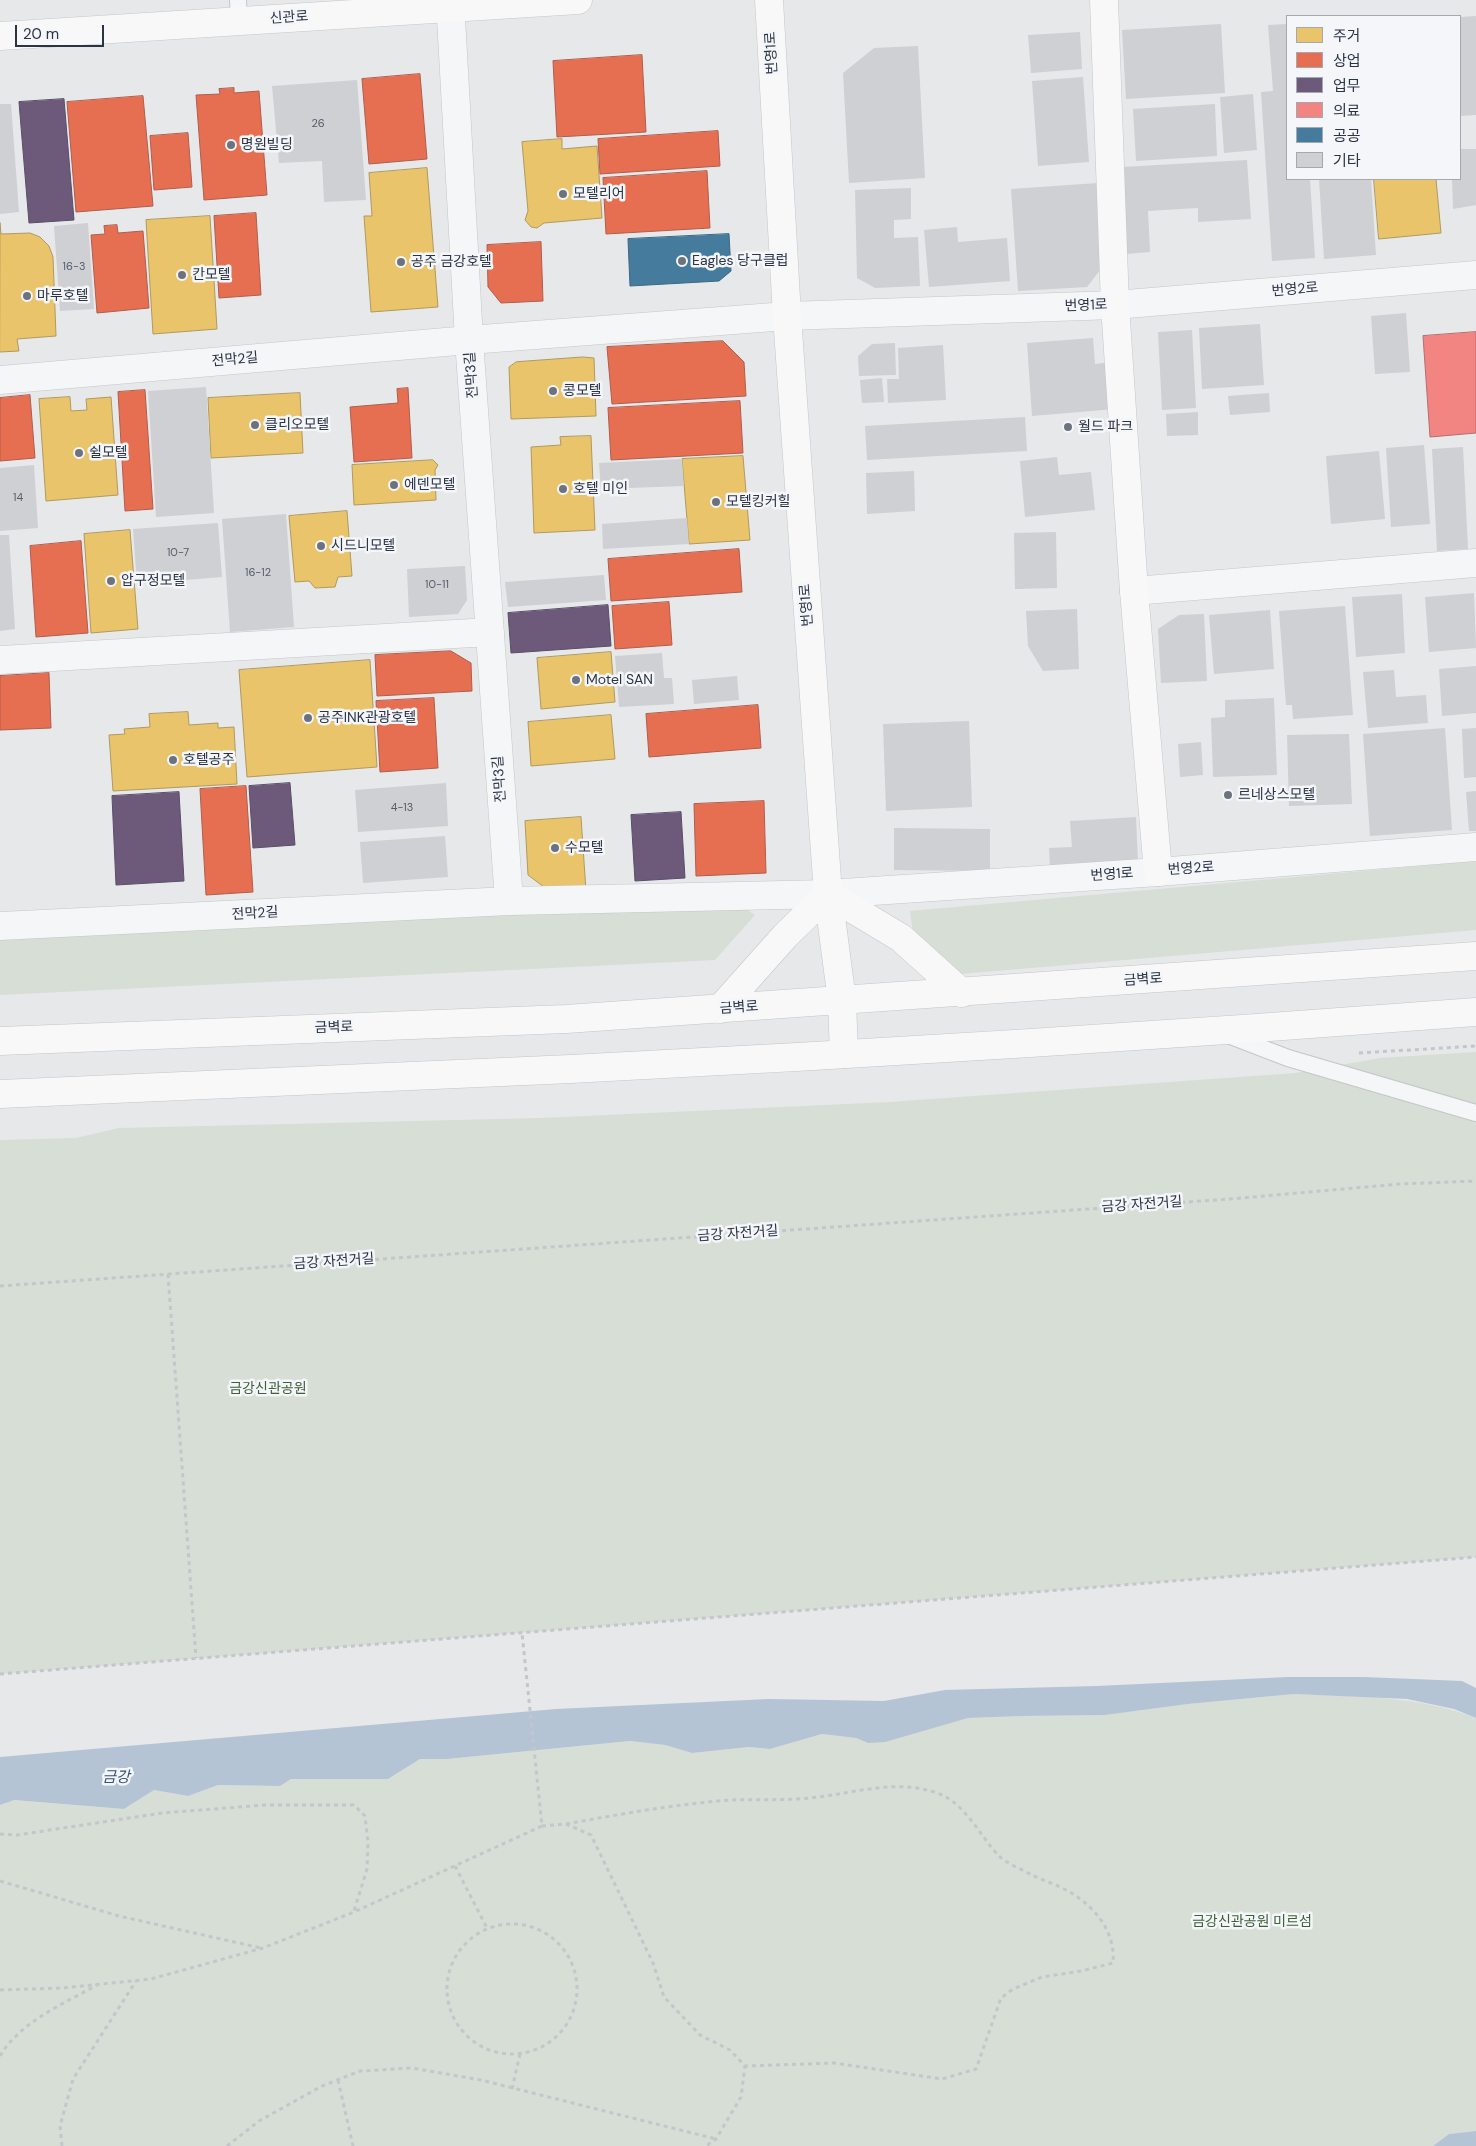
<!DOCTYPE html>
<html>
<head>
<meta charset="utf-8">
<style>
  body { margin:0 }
  #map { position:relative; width:1476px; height:2146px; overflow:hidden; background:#e6e8ea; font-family:"DM Sans","Noto Sans KR",sans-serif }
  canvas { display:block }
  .legend { position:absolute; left:1286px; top:15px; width:175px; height:165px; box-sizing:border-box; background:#f4f6f9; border:1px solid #a4a8b1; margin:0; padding:6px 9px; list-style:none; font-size:15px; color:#2b3445 }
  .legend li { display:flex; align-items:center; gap:10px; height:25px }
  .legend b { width:25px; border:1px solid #a4a8b1 }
  .scale { position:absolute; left:15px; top:25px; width:89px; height:22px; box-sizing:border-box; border:2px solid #2b3445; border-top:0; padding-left:6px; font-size:15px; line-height:18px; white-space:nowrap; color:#2b3445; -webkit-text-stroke:4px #f4f6f9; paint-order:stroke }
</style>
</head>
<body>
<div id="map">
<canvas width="1476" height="2146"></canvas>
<ul class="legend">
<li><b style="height:14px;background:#e9c46a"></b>주거</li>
<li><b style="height:14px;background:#e76f51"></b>상업</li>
<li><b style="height:14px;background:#6d597a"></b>업무</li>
<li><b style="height:14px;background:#f28482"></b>의료</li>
<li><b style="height:14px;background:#457b9d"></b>공공</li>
<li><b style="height:14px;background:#ced0d3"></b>기타</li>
</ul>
<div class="scale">20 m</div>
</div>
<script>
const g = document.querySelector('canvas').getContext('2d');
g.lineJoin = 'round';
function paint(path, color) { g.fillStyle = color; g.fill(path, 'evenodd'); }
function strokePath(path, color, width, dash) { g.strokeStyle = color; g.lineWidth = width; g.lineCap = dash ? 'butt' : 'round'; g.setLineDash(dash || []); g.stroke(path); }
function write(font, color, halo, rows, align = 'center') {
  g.font = font + ' "DM Sans","Noto Sans KR",sans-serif'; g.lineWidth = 5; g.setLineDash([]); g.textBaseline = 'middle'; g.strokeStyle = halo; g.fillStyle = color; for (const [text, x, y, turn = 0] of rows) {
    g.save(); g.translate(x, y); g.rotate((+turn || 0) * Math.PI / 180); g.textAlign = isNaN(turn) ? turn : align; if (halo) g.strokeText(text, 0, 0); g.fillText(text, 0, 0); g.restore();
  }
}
const green = new Path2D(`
  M1476,861V930L961,974L914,941L910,911Z
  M740,905L755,915L715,960L0,995V936Z
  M1476,1052V1557L0,1674V1140L76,1138L119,1128L542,1118L890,1102L1296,1073L1380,1058Z
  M1294,1694C1355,1697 1418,1695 1476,1718V2131L1449,2134L1433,2146H0V1805L13,1800L124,1809L154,1790L188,1796L218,1785L280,1786L291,1779H388L420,1759H447L630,1741L665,1745L692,1753L749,1747L770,1749L822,1734L856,1738L868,1743L968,1718L1023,1716L1105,1715L1188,1704Z`);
const water = new Path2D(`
  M1288,1677H1364L1462,1681L1476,1688V1718L1454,1709L1407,1699L1294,1694L1188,1704L1105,1715L1023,1716L968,1718L885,1742L868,1743L856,1738L822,1734L770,1749L749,1747L692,1753L665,1745L630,1741L447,1759H420L388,1779H291L280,1786L218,1785L188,1796L154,1790L124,1809L14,1800L0,1805V1757L556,1709L769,1699L884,1701L945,1690L1097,1686Z
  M1476,2131V2146H1433L1449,2134Z`);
const homes = new Path2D(`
  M562,139V149L597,146L602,218L544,223L537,228L531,227L525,220L528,211L522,142Z
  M427,168L438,307L371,312L364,216H372L369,173Z
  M1374,179H1436L1441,233L1379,239Z
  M210,216L217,329L153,334L146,220Z
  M0,223L1,234L30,233L40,237L49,246L53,257L56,336L17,339L19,351L0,352Z
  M583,357L594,358L596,416L511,419L509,367L516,362Z
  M300,393L303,453L211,458L208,398Z
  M70,397L71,411L87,410L86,399L111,397L118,495L46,501L39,399Z
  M591,436L595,530L534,533L531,447L561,445L560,437Z
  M743,456L750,540L689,544L682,459Z
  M433,460L438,465L435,470L436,500L354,505L352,465Z
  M347,511L352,576L338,577L335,587L315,588L309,581L295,582L289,516Z
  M130,530L138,629L91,633L84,534Z
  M611,652L615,702L541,709L537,658Z
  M370,660L377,767L247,777L239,670Z
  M188,712L189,725L218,723V728L234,727L237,784L113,791L109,735L125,734L124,729L150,727L149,714Z
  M611,715L615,759L531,766L528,722Z
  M581,817L586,891L544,887L528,875L525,821Z`);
const shops = new Path2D(`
  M642,55L646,132L557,137L553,61Z
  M420,74L427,159L369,164L362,79Z
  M234,88V93L259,91L267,195L204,200L196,95L220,94L219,89Z
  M143,96L153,206L76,212L67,102Z
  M718,131L720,166L600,174L598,139Z
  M188,133L192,187L154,190L150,136Z
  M707,171L710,228L606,234L603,178Z
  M256,213L261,295L219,298L214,216Z
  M117,225L118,233L143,231L149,308L97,313L91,235L105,234L104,226Z
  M541,242L543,301L501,303L488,287L487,245Z
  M723,341L744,362L746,396L612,404L607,347Z
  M408,388L412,458L354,462L350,407L398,403L397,389Z
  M145,390L153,509L125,511L118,392Z
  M30,395L35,458L0,461V398Z
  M740,401L743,453L611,460L608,408Z
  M81,541L88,633L36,637L30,546Z
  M739,549L742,592L611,601L608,559Z
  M669,602L672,645L615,649L612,606Z
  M451,651L471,663L472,691L377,696L375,655Z
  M49,673L51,728L0,730V676Z
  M434,698L438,768L380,772L376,701Z
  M758,705L761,748L649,757L646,714Z
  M246,786L253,892L206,895L200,789Z
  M764,801L766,873L696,876L694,804Z`);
const offices = new Path2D(`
  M64,99L74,220L29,223L19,102Z
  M608,605L611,646L511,653L508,613Z
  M290,783L295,845L253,848L249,786Z
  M179,792L184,881L116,885L112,796Z
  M681,812L685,878L635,881L631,815Z`);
const health = new Path2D(`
  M1476,332V433L1430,437L1423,336Z`);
const public = new Path2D(`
  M729,234L731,271L719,281L630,286L628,239Z`);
const building = new Path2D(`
  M1476,16V115L1460,116V17Z
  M1221,24L1225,93L1126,99L1122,30Z
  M1287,24V179H1310L1315,258L1272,261L1261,92L1273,91L1268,25Z
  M1080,32L1082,69L1031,73L1028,35Z
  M918,46L925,178L849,183L843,73L874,48Z
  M1083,77L1089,162L1038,166L1032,81Z
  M357,80L366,200L324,202L322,161L279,163L272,86Z
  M1253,94L1257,150L1224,153L1220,97Z
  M0,104H11L19,212L0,214Z
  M1215,104L1217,156L1136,161L1133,109Z
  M1460,149H1476V205L1453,209L1452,179H1460Z
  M1247,160L1251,219L1198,222V208L1148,211L1150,252L1127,254L1122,167Z
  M1319,179H1371L1376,255L1324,259Z
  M1098,183L1104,265L1087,287L1018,291L1011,189Z
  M911,188V219L894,220V238L918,237L920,286L875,288L857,278L855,190Z
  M88,223L94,309L60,311L54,226Z
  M957,227L958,242L1007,238L1010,281L929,287L924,230Z
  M1406,313L1410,372L1375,374L1371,316Z
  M1260,324L1264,385L1202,389L1199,328Z
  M1192,330L1196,408L1162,410L1158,332Z
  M1093,338L1095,364L1112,362L1115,409L1032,416L1027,343Z
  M895,343L896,375L859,376L858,356L872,344Z
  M943,345L946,400L888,403L887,379H899L898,348Z
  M882,378L884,402L862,403L860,380Z
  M206,387L214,513L156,517L148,391Z
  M1269,393L1270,412L1230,415L1228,396Z
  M1198,412V435L1167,436L1166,414Z
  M1025,417L1027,451L867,460L865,426Z
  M1424,445L1430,524L1391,527L1386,448Z
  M1463,447L1468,549L1437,551L1432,449Z
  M1379,451L1385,519L1331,524L1326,456Z
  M1057,457L1059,475L1091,472L1095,510L1025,517L1020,461Z
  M682,459L684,486L601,489L599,463Z
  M34,465L38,528L0,531V468Z
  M914,471L915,511L867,514L866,473Z
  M286,514L294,627L230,632L222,519Z
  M687,518L689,544L603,549L602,524Z
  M218,523L222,577L137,584L133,529Z
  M1056,532L1057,588L1015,589L1014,533Z
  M0,535H9L15,629L0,631Z
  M465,566L467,600L458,614L409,617L407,569Z
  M604,575L606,600L508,607L505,582Z
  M1474,593L1476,648L1429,652L1425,597Z
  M1402,594L1405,653L1356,657L1352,597Z
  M1345,606L1353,715L1293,719L1292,705H1286L1279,611Z
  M1077,609L1079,669L1043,671L1028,646L1026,611Z
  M1270,610L1274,669L1214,674L1209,615Z
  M1204,614L1207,681L1161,683L1158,629L1179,615Z
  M662,653L664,678H672L674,704L619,707L615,656Z
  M1476,666V713L1442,716L1439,669Z
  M1394,670L1396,697L1426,695L1428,723L1368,728L1363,672Z
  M737,676L739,700L694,704L692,680Z
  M1274,698L1277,775L1213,777L1211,718L1225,717V700Z
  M969,721L972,807L886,811L883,724Z
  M1445,728L1452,830L1370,836L1363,734Z
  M1476,728V777L1464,778L1462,729Z
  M1349,734L1352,804L1289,806L1287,735Z
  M1201,742L1203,775L1180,777L1178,744Z
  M446,783L448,826L358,832L355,790Z
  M1476,791V831H1469L1466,792Z
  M1136,817L1138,863L1050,868L1049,848L1072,847L1070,821Z
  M894,828L990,829V871L894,870Z
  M445,836L448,877L363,883L360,842Z`);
const path = new Path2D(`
  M1359,1053L1476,1046
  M168,1274L196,1658
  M0,1286L1230,1199L1400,1184L1476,1181
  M0,1674L1476,1557
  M566,1824C621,1814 676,1804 731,1800C760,1799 789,1801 818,1797C859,1792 897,1779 937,1793C966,1803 980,1837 1000,1857C1008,1864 1021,1869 1030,1874C1041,1880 1053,1883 1064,1889C1092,1903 1116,1930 1113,1963L1081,1971L1042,1977L1013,1989L1001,1998L976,2069L942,2079L834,2063L745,2066
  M542,1826L566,1824L591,1835L653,1963L664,1997L700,2035L730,2050L745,2066L741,2097L716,2139L706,2146
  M0,1834L17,1835L162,1813L265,1805H354L365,1816L368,1842L367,1869L354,1911
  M455,1866L487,1928
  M0,1881L119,1916L261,1948
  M447 1989a65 65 0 1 1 130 0a65 65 0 1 1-130 0Z
  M0,1990L62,1988L151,1979L263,1948L354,1912L542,1826L522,1633
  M0,2056C20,2022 63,2004 97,1985
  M338,2080L353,2146
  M512,2089L520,2054
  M62,2146L60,2126L73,2079L136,1981
  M227,2146L259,2121L322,2086L360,2071L412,2068L481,2080L716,2139`);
const lane = new Path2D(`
  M238,0L239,21
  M1228,1035L1288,1058L1476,1113`);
const street = new Path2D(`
  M450,0L469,340L509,901
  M0,380L469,340L787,316L1115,305L1476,275
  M1134,591L1476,563
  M0,660L490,632
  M0,926L509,901L828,894L1158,872L1476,847`);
const secondary = new Path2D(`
  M769,0L787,316L828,894L842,1001L844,1054
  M1104,0L1115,305L1134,591L1158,872
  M0,36L578,0
  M720,1009L785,936L828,894L901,938L962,993`);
const primary = new Path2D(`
  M0,1041L566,1019L1476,956
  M0,1094C190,1085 381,1078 571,1069C873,1054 1175,1035 1476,1012`);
const markers = [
  [231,145,5,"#6c737f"],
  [563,194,5,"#6c737f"],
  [682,261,5,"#6c737f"],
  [401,262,5,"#6c737f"],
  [182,275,5,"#6c737f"],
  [27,296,5,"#6c737f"],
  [553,391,5,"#6c737f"],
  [255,425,5,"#6c737f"],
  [1068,427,5,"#6c737f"],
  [79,453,5,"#6c737f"],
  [394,485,5,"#6c737f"],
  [563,489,5,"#6c737f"],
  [716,502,5,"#6c737f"],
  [321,546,5,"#6c737f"],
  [111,581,5,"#6c737f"],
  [576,680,5,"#6c737f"],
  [308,718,5,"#6c737f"],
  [173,760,5,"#6c737f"],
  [1228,795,5,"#6c737f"],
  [555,848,5,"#6c737f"]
];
const numberNames = [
  ["26",318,124],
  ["16-3",74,267],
  ["14",18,498],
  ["10-7",178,553],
  ["16-12",258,573],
  ["10-11",437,585],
  ["4-13",402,808]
];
const streetNames = [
  ["신관로",289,18,-4],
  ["번영1로",772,53,-93],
  ["번영2로",1295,290,-5],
  ["번영1로",1086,306,-2],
  ["전막2길",235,360,-5],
  ["전막3길",472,375,-94],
  ["번영1로",807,605,-94],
  ["전막3길",500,779,-94],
  ["번영2로",1191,869,-4],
  ["번영1로",1112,875,-4],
  ["전막2길",255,914,-3],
  ["금벽로",1143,980,-4],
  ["금벽로",739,1008,-4],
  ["금벽로",334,1028,-2],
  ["금강 자전거길",1142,1205,-4],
  ["금강 자전거길",738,1234,-4],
  ["금강 자전거길",334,1262,-4]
];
const poiNames = [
  ["명원빌딩",241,145],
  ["모텔리어",573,194],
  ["Eagles 당구클럽",692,261],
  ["공주 금강호텔",411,262],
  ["칸모텔",192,275],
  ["마루호텔",37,296],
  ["콩모텔",563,391],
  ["클리오모텔",265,425],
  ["월드 파크",1078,427],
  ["쉴모텔",89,453],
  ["에덴모텔",404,485],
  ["호텔 미인",573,489],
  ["모텔킹커힐",726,502],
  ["시드니모텔",331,546],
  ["압구정모텔",121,581],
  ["Motel SAN",586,680],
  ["공주INK관광호텔",318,718],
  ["호텔공주",183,760],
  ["르네상스모텔",1238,795],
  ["수모텔",565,848]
];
const parkNames = [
  ["금강신관공원",268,1389],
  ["금강신관공원 미르섬",1252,1922]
];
const waterNames = [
  ["금강",116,1778]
];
paint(green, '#d6ded6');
paint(water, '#b4c4d5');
paint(homes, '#e9c46a');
strokePath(homes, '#b0995f', 1);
paint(shops, '#e76f51');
strokePath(shops, '#af5d4d', 1);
paint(offices, '#6d597a');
strokePath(offices, '#594e6a', 1);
paint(health, '#f28482');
strokePath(health, '#b66c70', 1);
paint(public, '#457b9d');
strokePath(public, '#3d6683', 1);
paint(building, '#ced0d3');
strokePath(lane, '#c4c6c8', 18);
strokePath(street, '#c4c6c8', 29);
strokePath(secondary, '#c4c6c8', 29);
strokePath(primary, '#c2c5c8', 29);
strokePath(path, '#c5c6ca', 3, [4, 4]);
strokePath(lane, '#f5f6f7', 16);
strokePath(street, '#f5f6f7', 28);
strokePath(secondary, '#f8f8f8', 28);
strokePath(primary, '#f8f8f8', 28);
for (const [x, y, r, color] of markers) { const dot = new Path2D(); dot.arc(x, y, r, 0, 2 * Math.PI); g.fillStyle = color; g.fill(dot); strokePath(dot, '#f4f6f9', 2); }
write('11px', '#545c69', null, numberNames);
write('14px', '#2b3445', '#f4f6f9', streetNames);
write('14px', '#2b3445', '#f4f6f9', poiNames, 'left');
write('14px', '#3f6138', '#f4f6f9', parkNames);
write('italic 15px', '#34527a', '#f4f6f9', waterNames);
</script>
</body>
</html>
